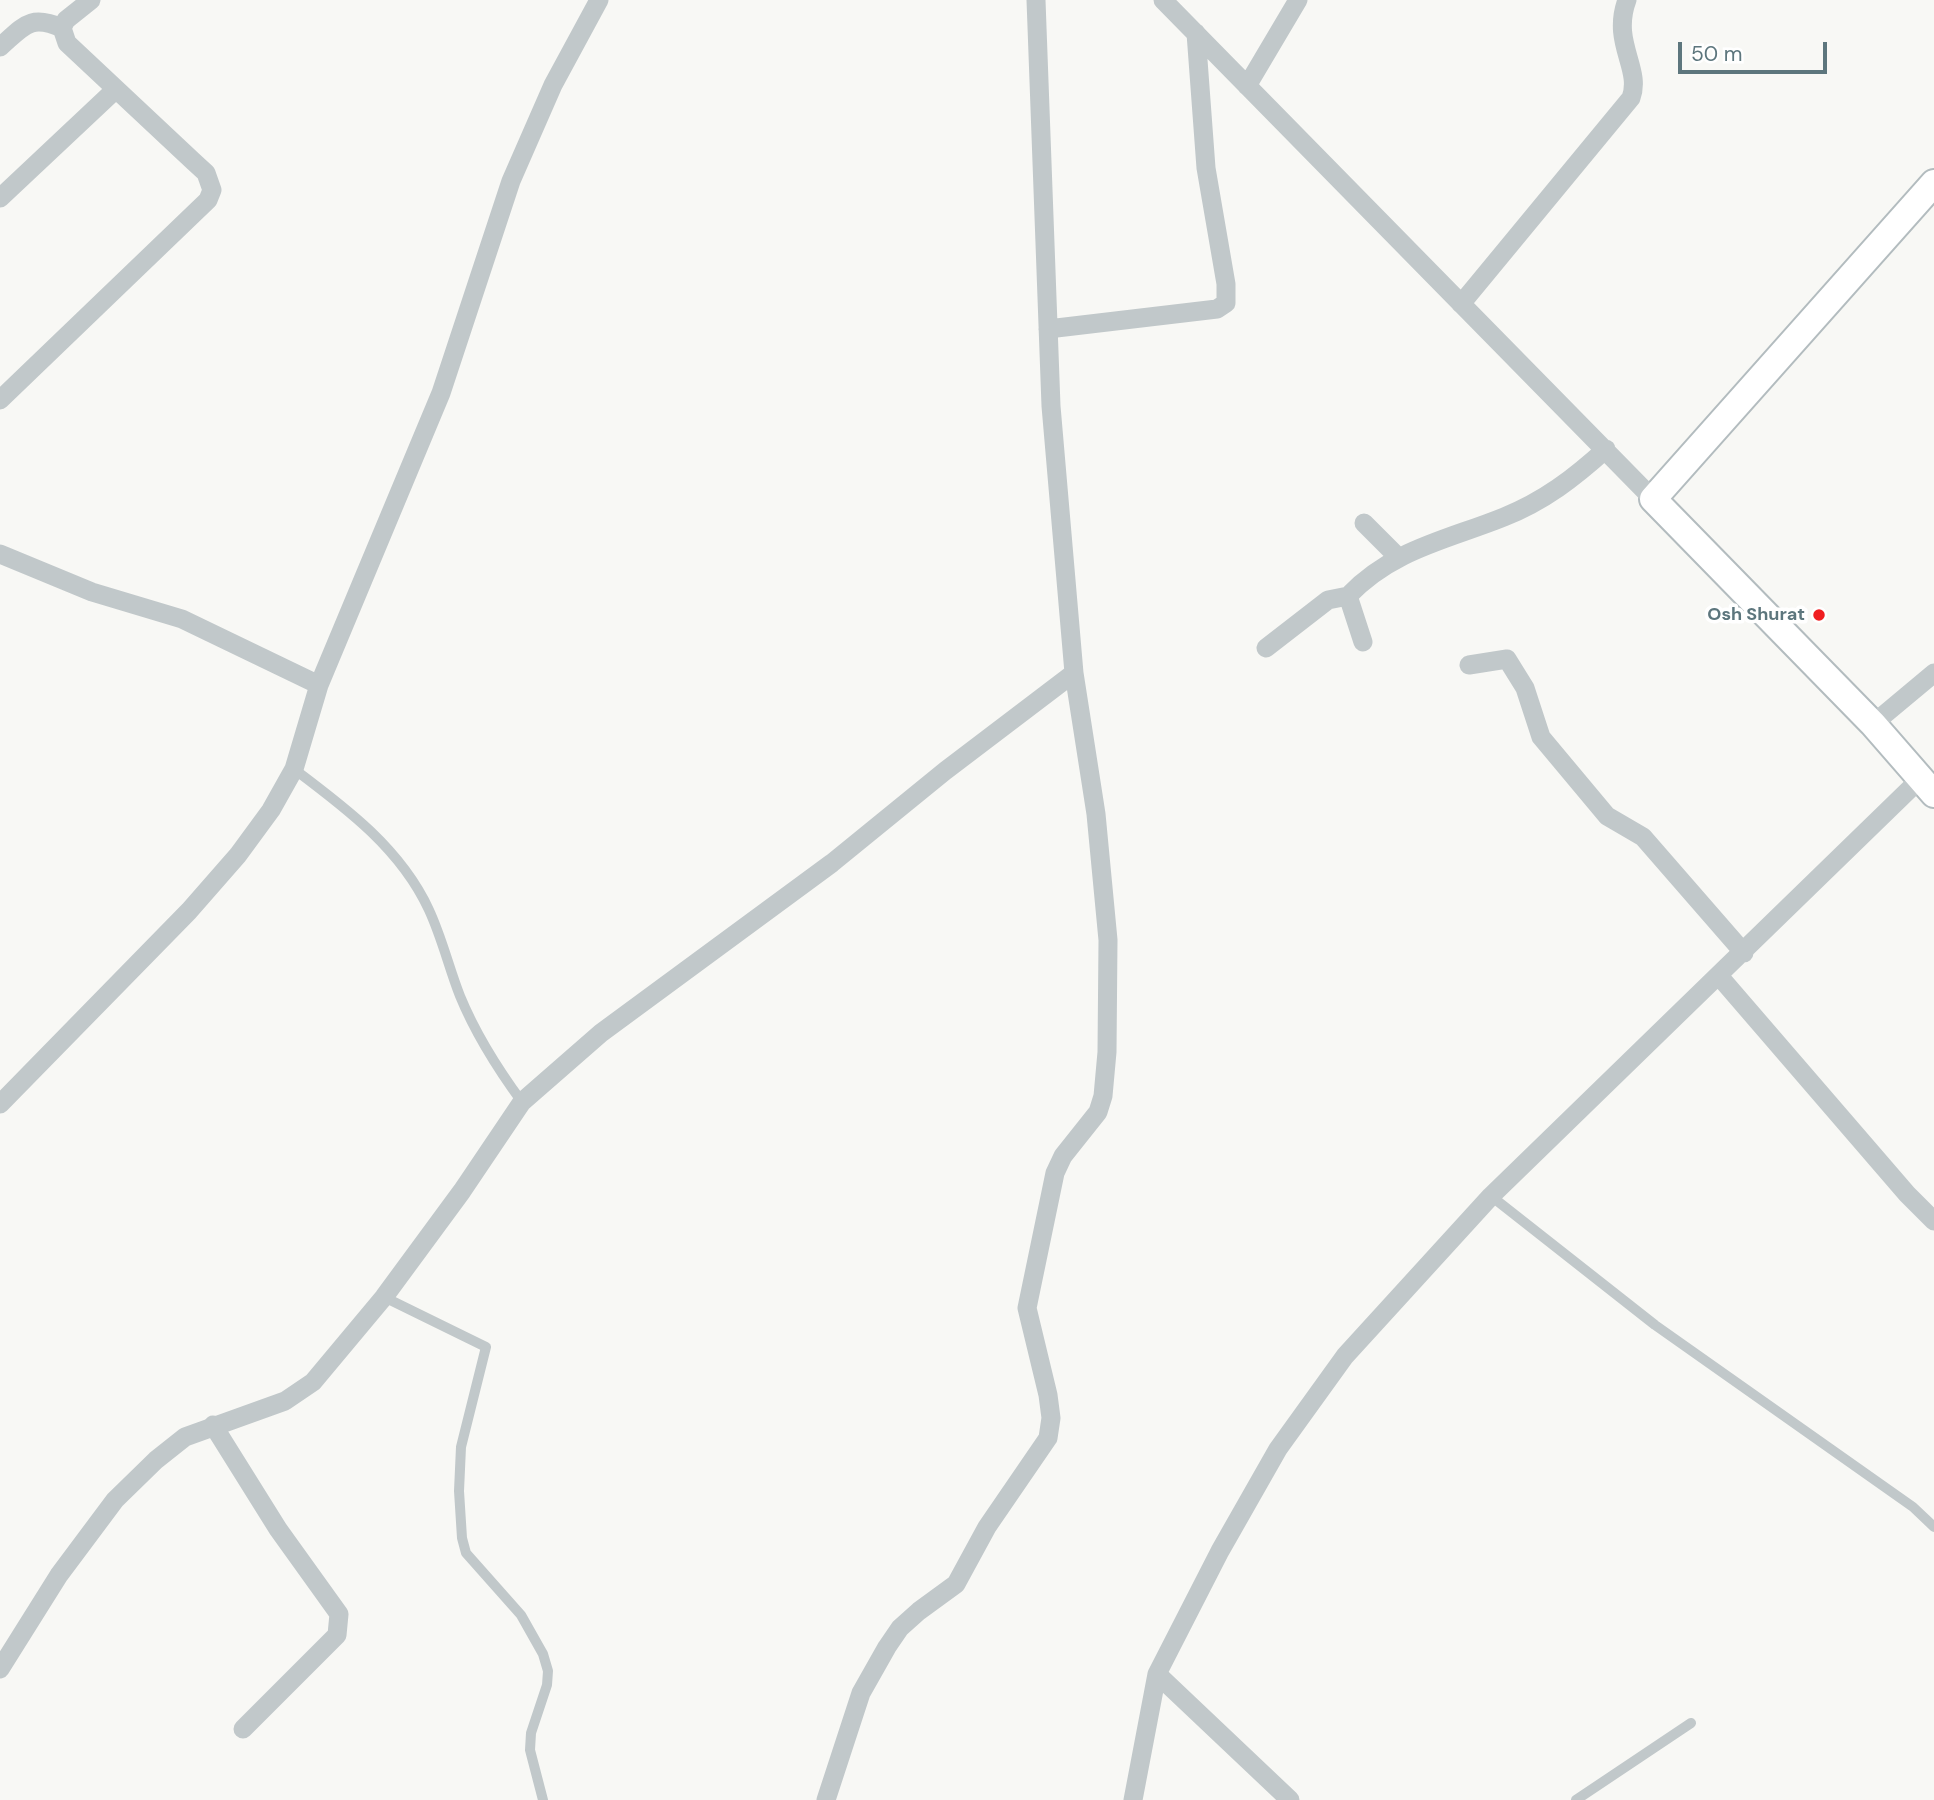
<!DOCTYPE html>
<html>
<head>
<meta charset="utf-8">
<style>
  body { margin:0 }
  #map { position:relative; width:1934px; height:1800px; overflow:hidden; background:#f8f8f5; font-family:"DM Sans",sans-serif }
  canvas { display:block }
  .scale { position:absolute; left:1678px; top:42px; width:149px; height:32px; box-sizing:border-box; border:4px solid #5d767d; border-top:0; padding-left:9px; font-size:21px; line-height:24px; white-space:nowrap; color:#5d767d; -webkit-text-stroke:5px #fff; paint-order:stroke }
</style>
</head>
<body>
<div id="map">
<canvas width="1934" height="1800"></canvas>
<div class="scale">50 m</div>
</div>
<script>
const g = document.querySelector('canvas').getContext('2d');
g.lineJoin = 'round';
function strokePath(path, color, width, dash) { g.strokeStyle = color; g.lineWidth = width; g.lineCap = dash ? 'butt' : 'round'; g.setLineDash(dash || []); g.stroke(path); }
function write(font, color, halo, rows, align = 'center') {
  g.font = font + ' "DM Sans",sans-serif'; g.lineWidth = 7; g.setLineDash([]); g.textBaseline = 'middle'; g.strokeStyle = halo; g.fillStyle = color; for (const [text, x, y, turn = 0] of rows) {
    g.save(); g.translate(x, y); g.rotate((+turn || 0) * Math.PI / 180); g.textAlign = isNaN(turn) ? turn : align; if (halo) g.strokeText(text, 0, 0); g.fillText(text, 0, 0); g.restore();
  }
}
const lane = new Path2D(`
  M294,769C346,808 401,849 429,910C442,938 449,968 460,996C476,1035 497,1068 522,1102
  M1491,1196L1655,1325L1913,1507L1934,1527
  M384,1297L486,1347L461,1447L459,1491L462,1538L466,1553L521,1615L543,1654L548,1671L547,1685L531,1733L530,1750L543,1800
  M1576,1800L1691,1723`);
const street = new Path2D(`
  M1163,0L1653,499
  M0,47C24,26 30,14 62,28
  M1247,86L1298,0
  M0,198L116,89
  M1461,304L1631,98C1642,68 1611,43 1627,0
  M1048,329L1217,309L1226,303V284L1206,168L1196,33
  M0,400L208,200L212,190L206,173L194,162L67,43L62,28L66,20L91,0
  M1364,523L1399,558
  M0,554L92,592L182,619L319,685
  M1363,642L1348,596C1393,549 1447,540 1504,517C1544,501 1574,478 1606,449
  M1266,648L1328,600L1348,596
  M1469,665L1507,659L1525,688L1541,737L1607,816L1643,837L1744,953
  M1873,724L1934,673
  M1719,976L1907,1194L1934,1221
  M0,1104L189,911L238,855L271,810L294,769L319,685L441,393L511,181L553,85L599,0
  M213,1425L278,1529L339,1614L337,1635L243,1729
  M0,1669L59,1575L115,1500L156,1460L185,1437L285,1401L313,1382L384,1297L462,1191L522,1102L601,1033L832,863L945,771L1074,673
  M1157,1674L1290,1800
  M826,1800L861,1693L887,1647L900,1628L919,1611L956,1584L987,1527L1048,1438L1051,1418L1048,1395L1027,1308L1055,1173L1063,1156L1098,1112L1103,1096L1107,1052L1108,940L1096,814L1074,673L1051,406L1036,0
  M1133,1800L1157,1674L1220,1551L1278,1449L1345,1356L1491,1196L1919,780`);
const secondary = new Path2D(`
  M1934,183L1653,499L1873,724L1934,794`);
const markers = [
  [1819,615,7,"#f01e20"]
];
const poiNames = [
  ["Osh Shurat",1805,615]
];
strokePath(secondary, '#b3bcbf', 30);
strokePath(lane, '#c1c8ca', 10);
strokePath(street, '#c1c8ca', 19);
strokePath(secondary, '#fff', 26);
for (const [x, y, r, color] of markers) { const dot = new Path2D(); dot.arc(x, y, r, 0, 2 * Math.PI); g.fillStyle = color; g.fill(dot); strokePath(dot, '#fff', 2.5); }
write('bold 18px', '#5d767d', '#fff', poiNames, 'right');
</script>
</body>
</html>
